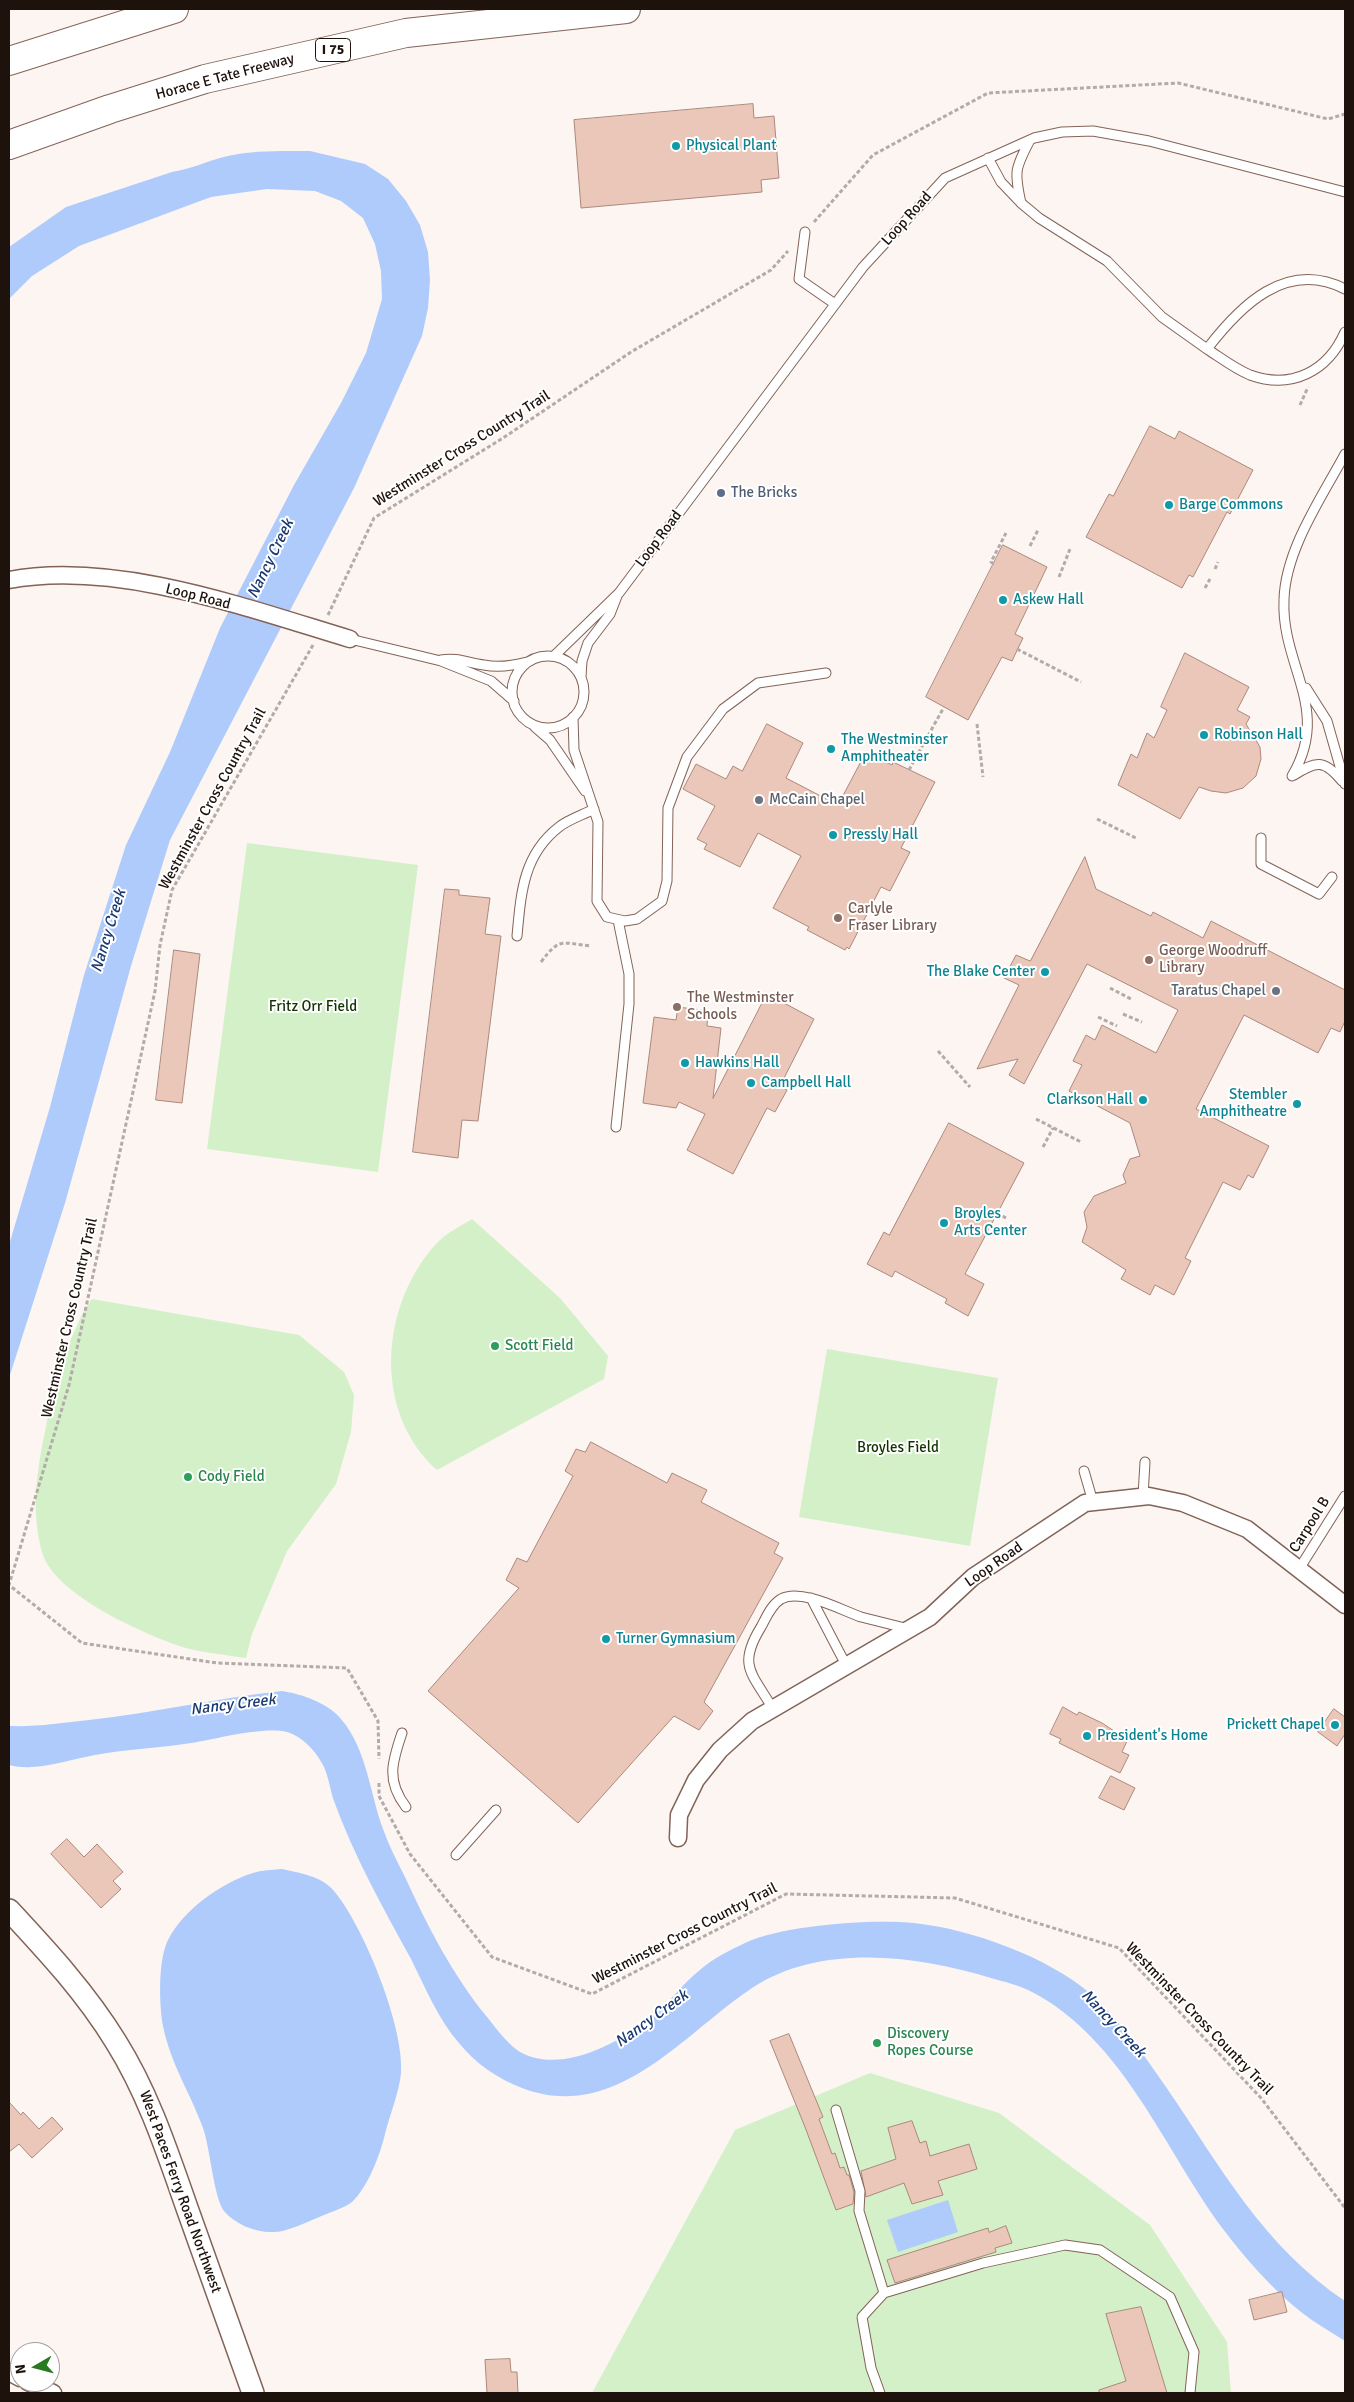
<!DOCTYPE html>
<html>
<head>
<meta charset="utf-8">
<style>
  body { margin:0 }
  #map { position:relative; width:1354px; height:2402px; overflow:hidden; background:#fcf5f2; font-family:Signika,sans-serif }
  canvas { display:block }
  .frame { position:absolute; inset:0; border:10px solid #1e120d; pointer-events:none }
  .north { position:absolute; left:10px; top:2342px; width:50px; height:50px; box-sizing:border-box; background:#fff; border:1px solid #a5a09e; border-radius:50%; rotate:262deg; font-size:14px; font-weight:700; line-height:20px; text-align:center; color:#1e120d }
  .north::after { content:''; display:block; margin:auto; width:18px; height:22px; background:#297923; clip-path:polygon(50% 0,100% 100%,50% 72%,0 100%) }
</style>
</head>
<body>
<div id="map">
<canvas width="1354" height="2402"></canvas>
<div class="frame"></div>
<div class="north">N</div>
</div>
<script>
const g = document.querySelector('canvas').getContext('2d');
g.lineJoin = 'round';
function paint(path, color) { g.fillStyle = color; g.fill(path, 'evenodd'); }
function strokePath(path, color, width, dash) { g.strokeStyle = color; g.lineWidth = width; g.lineCap = dash ? 'butt' : 'round'; g.setLineDash(dash || []); g.stroke(path); }
function write(font, color, halo, rows, align = 'center') {
  g.font = font + ' Signika,sans-serif'; g.lineWidth = 4; g.setLineDash([]); g.textBaseline = 'middle'; g.strokeStyle = halo; g.fillStyle = color; for (const [text, x, y, turn = 0] of rows) {
    g.save(); g.translate(x, y); g.rotate((+turn || 0) * Math.PI / 180); g.textAlign = isNaN(turn) ? turn : align; if (halo) g.strokeText(text, 0, 0); g.fillText(text, 0, 0); g.restore();
  }
}
const green = new Path2D(`
  M247,843L418,865L378,1172L207,1149Z
  M472,1219L560,1298L608,1356L604,1379L437,1470C372,1412 380,1304 437,1243C446,1233 461,1226 472,1219Z
  M92,1299L299,1335L344,1372L354,1395L351,1432L336,1484L287,1551L252,1634L246,1658C227,1655 205,1653 186,1648C147,1636 57,1596 43,1555C30,1513 37,1468 46,1427C52,1392 71,1327 92,1299Z
  M827,1349L998,1378L970,1546L799,1517Z
  M870,2073L999,2113L1150,2225L1227,2342L1231,2393H592L735,2130Z`);
const water = new Path2D(`
  M310,151L365,164L388,179L406,201L420,225L428,252L430,280L428,308L422,336L354,488L170,840L131,966L65,1203L9,1378V1245L50,1107L84,975L126,845L170,752L220,628L294,485L341,403L366,353L382,299L381,271L375,244L363,218L341,201L315,191L267,189L211,197L79,246L32,276L9,299V247L66,207L172,172C192,169 209,160 228,156C255,150 283,151 310,151Z
  M282,1691C302,1694 328,1703 341,1719C367,1749 370,1794 383,1829C389,1846 397,1861 405,1877C428,1927 452,1974 487,2017C496,2028 506,2042 517,2050C556,2076 615,2045 647,2021C667,2006 682,1984 701,1969C714,1958 730,1950 745,1943C785,1925 870,1919 914,1923C971,1929 1048,1957 1091,1994C1120,2020 1144,2055 1166,2087C1220,2166 1263,2246 1345,2301V2341C1331,2332 1315,2323 1301,2312C1272,2289 1245,2258 1223,2229C1165,2151 1123,2039 1032,1992C1019,1985 1005,1982 991,1978C917,1955 820,1943 752,1988C684,2033 616,2124 522,2088C498,2079 475,2063 459,2043C438,2019 425,1987 411,1959C383,1908 354,1856 334,1801C330,1790 329,1778 324,1767C317,1752 303,1737 287,1732C263,1726 216,1739 191,1743C159,1748 127,1749 95,1755C67,1760 37,1772 9,1765V1726C36,1727 62,1723 89,1720C154,1713 217,1698 282,1691Z
  M282,1869C299,1873 322,1876 334,1891C363,1925 405,2028 401,2073C399,2093 390,2114 385,2134C380,2155 368,2187 352,2202C343,2209 327,2213 317,2218C304,2223 286,2233 271,2232C254,2232 235,2224 224,2211C214,2199 210,2147 203,2128C190,2092 171,2065 163,2026C159,2004 158,1960 168,1940C183,1910 221,1883 253,1873C262,1870 272,1870 282,1869Z
  M948,2200L958,2232L898,2252L887,2220Z`);
const building = new Path2D(`
  M753,104L754,118L774,116L779,178L761,180L762,192L581,208L574,120Z
  M1150,426L1175,439L1179,431L1253,470L1230,514L1227,512L1193,577L1189,575L1182,588L1086,537L1109,494L1113,496Z
  M1003,545L1047,567L1015,634L1023,638L1012,661L1002,657L968,720L926,697Z
  M1185,653L1249,687L1237,710L1250,717L1246,724L1260,747L1261,759L1256,776L1243,788L1226,793L1211,791L1199,787L1180,819L1118,785L1131,754L1137,758L1147,733L1154,738L1167,710L1161,707Z
  M767,724L803,743L786,778L838,805L866,752L892,765L893,762L935,782L901,848L910,852L890,891L881,887L849,949L847,947L845,950L807,930L809,927L773,908L801,856L758,833L740,867L704,849L707,844L697,839L715,806L683,789L696,764L726,779L733,766L742,771Z
  M1085,857L1096,889L1151,916L1153,912L1203,938L1211,921L1345,990V1021L1340,1032L1331,1028L1318,1053L1244,1015L1196,1109L1269,1146L1253,1178L1248,1175L1240,1190L1223,1182L1185,1258L1191,1261L1174,1295L1155,1285L1150,1295L1121,1279L1126,1270L1082,1242L1087,1227L1084,1212L1094,1196L1126,1183L1123,1175L1130,1159L1140,1156L1130,1123L1069,1091L1082,1065L1073,1061L1086,1035L1095,1040L1102,1025L1156,1053L1178,1010L1087,964L1024,1084L1009,1075L1018,1059L977,1069L1019,985L1004,978L1016,955L1030,961Z
  M445,889L459,890V895L490,898L485,934L501,936L478,1121L462,1120L458,1158L413,1152Z
  M174,950L200,954L182,1103L156,1100Z
  M767,994L814,1019L780,1086L787,1090L775,1112L767,1108L733,1174L687,1150L705,1114L679,1102L676,1108L643,1103L654,1017L676,1020L678,1007L708,1011L707,1026L721,1028L713,1098Z
  M949,1123L1024,1163L965,1274L984,1284L968,1316L945,1303L947,1299L895,1271L892,1277L867,1264L884,1232L889,1235Z
  M591,1442L667,1483L672,1473L707,1490L701,1502L779,1543L774,1553L783,1558L704,1702L713,1711L699,1730L674,1716L578,1823L428,1691L519,1588L506,1580L517,1558L527,1562L573,1476L565,1471L576,1449L585,1452Z
  M1063,1707L1077,1715L1079,1712L1102,1723L1114,1731L1113,1733L1127,1741L1122,1752L1129,1755L1120,1773L1059,1743L1061,1739L1050,1734Z
  M1334,1709L1345,1717V1734L1337,1746L1318,1732Z
  M1111,1776L1135,1788L1124,1810L1099,1798Z
  M67,1839L84,1857L97,1844L123,1872L113,1881L121,1889L101,1908L51,1854Z
  M789,2034L823,2117L819,2119L832,2154L835,2153L840,2168L844,2167L847,2175H849L854,2192L853,2204L836,2210L805,2127L770,2041Z
  M9,2102L21,2115L23,2112L39,2129L52,2117L63,2129L32,2158L19,2144L9,2152Z
  M912,2121L920,2143L926,2141L930,2156L969,2144L977,2169L938,2181L943,2195L912,2204L904,2183L866,2197L861,2171L896,2159L888,2128Z
  M1006,2226L1012,2243L995,2248L996,2252L895,2283L887,2260L988,2228L989,2232Z
  M1282,2292L1287,2312L1254,2320L1249,2300Z
  M1141,2307L1167,2393H1099V2390L1126,2381L1106,2314Z
  M510,2359L511,2372H517L518,2393H487L485,2360Z`);
const path = new Path2D(`
  M814,222L873,155L988,93L1178,83L1328,119L1345,114
  M1300,405L1308,387
  M1030,546L1038,530
  M994,564L991,562L1006,533
  M1215,569L1218,562
  M1059,577L1070,549
  M1205,588L1210,579
  M328,615L374,518L503,438L631,352L771,270L788,251
  M313,645L172,890L160,945L155,991L69,1385L9,1585L82,1643L217,1663L347,1668L378,1721L379,1759
  M1017,649L1081,682
  M977,724L983,777
  M909,770L944,707
  M1097,819L1136,838
  M541,962C560,937 561,943 591,946
  M1110,988L1131,999
  M1123,1014L1142,1022
  M1098,1017L1117,1026
  M938,1051L970,1087
  M1036,1119L1081,1142
  M1043,1147L1053,1128
  M997,1213L1006,1218
  M379,1783V1796L410,1854L492,1957L592,1994L786,1894L955,1898L1119,1948L1261,2098L1345,2208`);
const service = new Path2D(`
  M988,158L1001,182L1021,203L1039,218L1107,261L1162,317L1207,349
  M1021,203C1014,172 1015,168 1030,140
  M805,232L799,279L835,304
  M1345,289C1286,259 1240,306 1207,349C1221,358 1235,369 1250,375C1292,390 1328,371 1345,332
  M350,639L441,661L491,681L514,701
  M554,656L619,593L863,267L945,178L1034,138L1062,132L1093,131L1149,141L1345,192
  M512 692a36 36 0 1 1 72 0a36 36 0 1 1-72 0Z
  M441,660C457,657 468,663 484,665C499,668 512,666 527,662
  M581,677L582,661L588,643L610,614L617,596
  M1306,688L1327,721L1345,784
  M573,717L574,750L598,822L597,901L607,917L625,921L637,919L662,901L667,881L668,808L687,757L723,709L758,683L826,673
  M535,727L550,740L585,791
  M1294,775C1316,761 1324,759 1342,781
  M1292,776C1332,709 1281,666 1284,600C1285,550 1322,497 1345,454
  M1261,838V864L1319,894L1332,877
  M517,936C521,893 523,855 559,827C569,819 583,815 594,809
  M616,1127L629,1004V974L618,920
  M1084,1471L1093,1502
  M1143,1496L1145,1462
  M1299,1569L1345,1496
  M811,1598L847,1667
  M773,1709C752,1673 737,1666 761,1627C766,1618 771,1605 781,1599C801,1588 841,1610 861,1617C877,1621 893,1625 909,1629
  M402,1733C392,1762 386,1781 406,1807
  M456,1855L496,1810
  M836,2110L860,2191L859,2211L884,2293
  M880,2393L871,2368L862,2317L884,2293L983,2263L1065,2245L1100,2250L1170,2297L1194,2352L1190,2393`);
const minor = new Path2D(`
  M9,580C116,560 247,608 350,639
  M678,1838L679,1815L696,1780L720,1750L752,1721L930,1617L973,1577L1085,1503L1149,1496L1183,1503L1247,1529L1345,1605
  M9,2372L20,2378
  M28,2382L53,2393`);
const tertiary = new Path2D(`
  M9,1910C48,1952 86,1993 116,2042C148,2093 167,2151 187,2208C209,2270 231,2332 253,2393`);
const motorway = new Path2D(`
  M9,61L174,9
  M9,145L110,109L205,79L406,33L626,9`);
const markers = [
  [676,146,5,"#0f9aa8"],
  [721,493,5,"#5c6f8a"],
  [1169,505,5,"#0f9aa8"],
  [1003,600,5,"#0f9aa8"],
  [1204,735,5,"#0f9aa8"],
  [831,749,5,"#0f9aa8"],
  [759,800,5,"#6b7280"],
  [833,835,5,"#0f9aa8"],
  [838,918,5,"#8d6e63"],
  [1149,960,5,"#8d6e63"],
  [1045,972,5,"#0f9aa8"],
  [1276,991,5,"#6b7280"],
  [677,1007,5,"#8d6e63"],
  [685,1063,5,"#0f9aa8"],
  [751,1083,5,"#0f9aa8"],
  [1143,1100,5,"#0f9aa8"],
  [1297,1104,5,"#0f9aa8"],
  [944,1223,5,"#0f9aa8"],
  [495,1346,5,"#2e9e5b"],
  [188,1477,5,"#2e9e5b"],
  [606,1639,5,"#0f9aa8"],
  [1335,1725,5,"#0f9aa8"],
  [1087,1736,5,"#0f9aa8"],
  [877,2043,5,"#2e9e5b"]
];
const shields = [
  [333,50,35]
];
const shieldNames = [
  ["I 75",333,50]
];
const streetNames = [
  ["Horace E Tate Freeway",225,77,-15],
  ["Loop Road",907,219,-48],
  ["Westminster Cross Country Trail",462,449,-32],
  ["Loop Road",659,539,-53],
  ["Loop Road",198,597,14],
  ["Westminster Cross Country Trail",213,799,-61],
  ["Westminster Cross Country Trail",70,1318,-77],
  ["Carpool B",1310,1525,-58],
  ["Loop Road",994,1565,-35],
  ["Westminster Cross Country Trail",685,1934,-27],
  ["Westminster Cross Country Trail",1199,2019,46],
  ["West Paces Ferry Road Northwest",180,2192,70]
];
const cultureNames = [
  ["Physical Plant",686,146],
  ["Barge Commons",1179,505],
  ["Askew Hall",1013,600],
  ["Robinson Hall",1214,735],
  ["The Westminster",841,740],
  ["Amphitheater",841,757],
  ["Pressly Hall",843,835],
  ["The Blake Center",1035,972,"right"],
  ["Hawkins Hall",695,1063],
  ["Campbell Hall",761,1083],
  ["Stembler",1287,1095,"right"],
  ["Amphitheatre",1287,1112,"right"],
  ["Clarkson Hall",1133,1100,"right"],
  ["Broyles",954,1214],
  ["Arts Center",954,1231],
  ["Turner Gymnasium",616,1639],
  ["Prickett Chapel",1325,1725,"right"],
  ["President's Home",1097,1736]
];
const serviceNames = [
  ["The Bricks",731,493]
];
const worshipNames = [
  ["McCain Chapel",769,800],
  ["Taratus Chapel",1266,991,"right"]
];
const educationNames = [
  ["Carlyle",848,909],
  ["Fraser Library",848,926],
  ["George Woodruff",1159,951],
  ["Library",1159,968],
  ["The Westminster",687,998],
  ["Schools",687,1015]
];
const parkNames = [
  ["Fritz Orr Field",313,1007],
  ["Broyles Field",898,1448]
];
const leisureNames = [
  ["Scott Field",505,1346],
  ["Cody Field",198,1477],
  ["Discovery",887,2034],
  ["Ropes Course",887,2051]
];
const waterNames = [
  ["Nancy Creek",271,559,-64],
  ["Nancy Creek",109,931,-73],
  ["Nancy Creek",233,1705,-7],
  ["Nancy Creek",652,2019,-36],
  ["Nancy Creek",1113,2024,47]
];
paint(green, '#d4f0c8');
paint(water, '#aecbfc');
paint(building, '#ebc7b9');
strokePath(building, '#ab897c', 1);
strokePath(service, '#836357', 11);
strokePath(minor, '#836357', 19);
strokePath(tertiary, '#836357', 24);
strokePath(motorway, '#836357', 30);
strokePath(path, '#b3aba7', 3, [4, 2.5]);
strokePath(service, '#fff', 9);
strokePath(minor, '#fff', 16);
strokePath(tertiary, '#fff', 21);
strokePath(motorway, '#fff', 28);
for (const [x, y, r, color] of markers) { const dot = new Path2D(); dot.arc(x, y, r, 0, 2 * Math.PI); g.fillStyle = color; g.fill(dot); strokePath(dot, '#fff', 2); }
for (const [x, y, w] of shields) { const box = new Path2D(); box.roundRect(x - w / 2, y - 11.5, w, 23, 4); g.fillStyle = '#fff'; g.fill(box); strokePath(box, '#1e120d', 1); }
write('bold 14px', '#1e120d', null, shieldNames);
write('15px', '#1e120d', '#fff', streetNames);
write('15px', '#0d838f', '#fff', cultureNames, 'left');
write('15px', '#4e5e75', '#fff', serviceNames, 'left');
write('15px', '#5b616d', '#fff', worshipNames, 'left');
write('15px', '#785e54', '#fff', educationNames, 'left');
write('15px', '#133200', '#fff', parkNames);
write('15px', '#27864d', '#fff', leisureNames, 'left');
write('italic 16px', '#193972', '#fff', waterNames);
</script>
</body>
</html>
